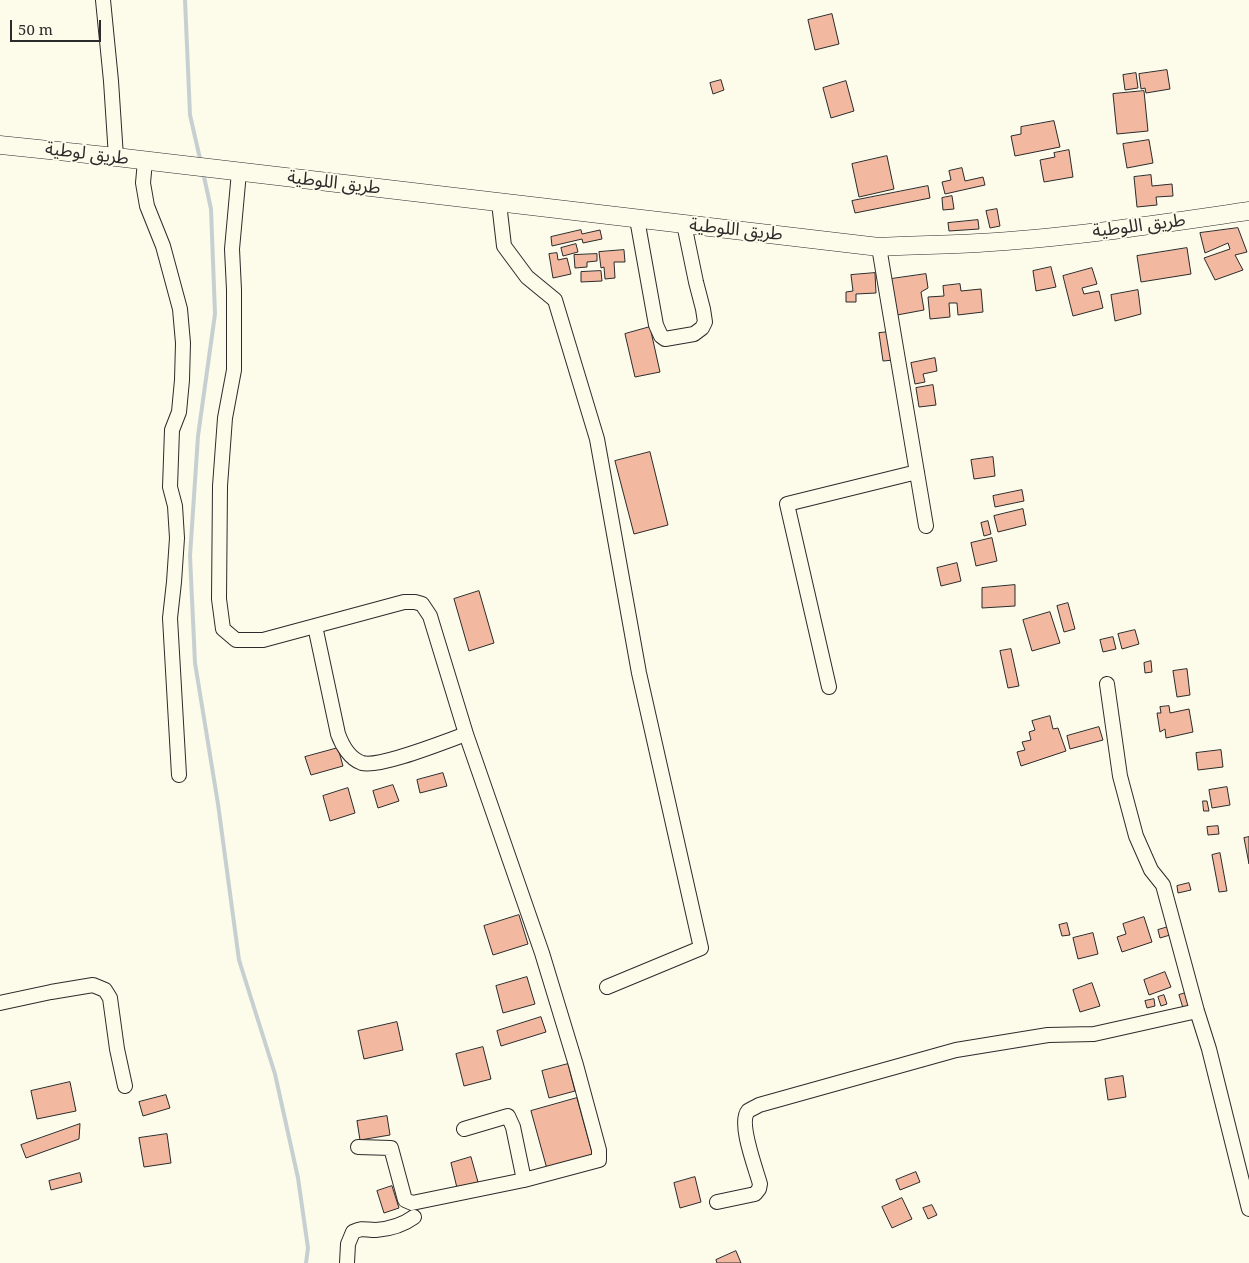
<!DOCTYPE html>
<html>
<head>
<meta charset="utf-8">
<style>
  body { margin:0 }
  #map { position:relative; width:1249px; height:1263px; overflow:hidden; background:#fdfbea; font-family:"Noto Serif",serif }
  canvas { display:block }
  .scale { position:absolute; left:10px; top:20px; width:91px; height:22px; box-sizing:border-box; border:2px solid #2b2b2b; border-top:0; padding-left:6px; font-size:15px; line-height:18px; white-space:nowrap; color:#2b2b2b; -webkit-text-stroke:4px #fdfbea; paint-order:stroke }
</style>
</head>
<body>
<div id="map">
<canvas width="1249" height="1263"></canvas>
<div class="scale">50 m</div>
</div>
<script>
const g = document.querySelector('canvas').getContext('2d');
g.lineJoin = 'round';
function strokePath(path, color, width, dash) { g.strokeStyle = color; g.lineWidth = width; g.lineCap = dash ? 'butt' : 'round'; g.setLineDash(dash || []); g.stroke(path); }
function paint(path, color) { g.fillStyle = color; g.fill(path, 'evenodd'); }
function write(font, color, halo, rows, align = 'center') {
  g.font = font + ' "Noto Serif","Noto Sans Arabic",serif'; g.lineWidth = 4; g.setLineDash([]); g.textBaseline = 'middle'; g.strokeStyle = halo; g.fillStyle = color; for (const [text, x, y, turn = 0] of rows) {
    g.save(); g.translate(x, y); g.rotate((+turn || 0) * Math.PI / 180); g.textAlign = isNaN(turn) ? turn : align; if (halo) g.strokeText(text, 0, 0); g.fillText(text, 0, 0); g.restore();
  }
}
const stream = new Path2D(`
  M185,0L190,115L201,163
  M203,172L211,209L215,314L198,436L190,556L195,663L218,804L239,960L275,1074L298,1178L308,1248L306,1263`);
const building = new Path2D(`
  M832,14L839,44L815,50L808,20Z
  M1167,70L1170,89L1146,93L1145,88L1141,89L1139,74Z
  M1136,73L1138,88L1125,90L1123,75Z
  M721,80L724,90L713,94L710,83Z
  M846,81L854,111L831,118L823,88Z
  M1144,91L1148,131L1117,134L1113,94Z
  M1054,121L1060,147L1015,156L1011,136L1021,134V127Z
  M1149,140L1153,163L1127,168L1123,144Z
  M1069,150L1073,177L1044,182L1040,160L1055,157L1054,153Z
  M887,156L894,189L859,197L852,164Z
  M962,168L965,181L983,177L985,185L945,194L942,182L951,180L949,171Z
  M1151,175L1152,186L1172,184L1173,196L1156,197L1157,205L1137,207L1134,177Z
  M928,186L930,198L855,213L852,201Z
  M952,196L954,209L943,210L942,198Z
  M997,209L1000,226L990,228L986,211Z
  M978,220L979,229L949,231L948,223Z
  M1238,228L1247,252L1235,255L1243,270L1215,280L1204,258L1230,249L1228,243L1205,253L1200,233Z
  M581,230L582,234L600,230L602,239L583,243L582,239L552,246L551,237Z
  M576,244L578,252L563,256L561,248Z
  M1187,248L1191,274L1141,282L1137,256Z
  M624,250L625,262H614L615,278L605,279L604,267L601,268L599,252Z
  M557,253L558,260L567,258L571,274L553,278L549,254Z
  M597,254V261L587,262V267L575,268L574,255Z
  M1051,267L1056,287L1036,291L1033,271Z
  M1092,268L1097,284L1082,288L1084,294L1099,291L1103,308L1073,316L1063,276Z
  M601,271L602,281L581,282V272Z
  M875,273L876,293L856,294V302H846V292L853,291L851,275Z
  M926,274L928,288L921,292L924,310L897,315L891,279Z
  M960,284L961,291L981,289L983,312L958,315L957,303H949L950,317L930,319L928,297L944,296L943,286Z
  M1138,290L1141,314L1115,321L1111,295Z
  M650,327L660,372L635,377L625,334Z
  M890,332L894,360L883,361L879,333Z
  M935,358L937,371L923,374L925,382L915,384L911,363Z
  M933,385L936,405L919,407L916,388Z
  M650,452L668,525L634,534L615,461Z
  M993,457L995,476L974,479L971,460Z
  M1022,490L1024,501L995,507L993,496Z
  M1023,509L1026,525L998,532L994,516Z
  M988,521L991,534L984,536L981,523Z
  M992,538L997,561L976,566L971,543Z
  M957,563L961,581L941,586L937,568Z
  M1015,585V606L982,608V588Z
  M479,591L494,643L469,651L454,599Z
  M1068,603L1075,629L1064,632L1057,606Z
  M1050,612L1060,643L1032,651L1023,620Z
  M1135,630L1139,644L1122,649L1118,634Z
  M1113,637L1116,649L1103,652L1100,640Z
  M1011,649L1019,686L1008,688L1000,651Z
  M1151,661L1152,672L1145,673L1144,663Z
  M1187,669L1190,695L1177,697L1173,671Z
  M1169,706L1170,713L1189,709L1193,732L1166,738L1165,729L1160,732L1157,713H1161L1160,707Z
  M1050,716L1053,729L1058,728L1066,751L1021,766L1017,752L1025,750L1022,742L1031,740L1029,732L1035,730L1032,721Z
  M1099,727L1103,740L1070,749L1067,736Z
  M338,748L343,766L311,775L305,757Z
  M1221,750L1223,767L1198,770L1196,753Z
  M443,773L447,786L420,793L417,780Z
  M393,785L399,801L378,808L373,791Z
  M1227,787L1230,805L1212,808L1209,790Z
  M348,788L355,813L330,821L323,796Z
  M1203,801H1207L1209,811H1204Z
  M1218,826L1219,834L1208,835L1207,827Z
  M1249,837V864L1244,838Z
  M1220,853L1227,891L1219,892L1212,855Z
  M1189,883L1191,890L1178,893L1177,886Z
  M519,915L528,944L493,955L484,926Z
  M1144,917L1152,942L1122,952L1117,937L1126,934L1123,924Z
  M1067,923L1070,935L1062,936L1059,925Z
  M1168,927L1170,935L1160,938L1158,930Z
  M1093,933L1098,954L1078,959L1073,938Z
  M1165,972L1171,987L1149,995L1144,980Z
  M527,977L535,1004L503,1013L496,986Z
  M1092,983L1100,1006L1080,1012L1073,990Z
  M1189,992L1193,1005L1183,1008L1179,995Z
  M1164,995L1167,1004L1161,1006L1158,997Z
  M1154,999L1155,1006L1147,1008L1145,1001Z
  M541,1017L546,1032L501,1046L497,1031Z
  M397,1022L403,1050L364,1059L358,1031Z
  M483,1047L491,1079L464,1086L456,1054Z
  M568,1064L575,1091L549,1098L542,1071Z
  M1123,1076L1126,1097L1108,1100L1105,1079Z
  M70,1082L76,1111L37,1119L31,1091Z
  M166,1095L170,1108L143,1116L139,1102Z
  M577,1098L593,1156L547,1169L531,1111Z
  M387,1116L390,1135L360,1140L357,1121Z
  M80,1124L79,1139L26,1158L21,1145Z
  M167,1134L171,1163L144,1167L139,1138Z
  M471,1157L478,1182L457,1188L451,1163Z
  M916,1172L920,1182L900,1190L896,1180Z
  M80,1173L82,1182L51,1190L49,1181Z
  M695,1177L701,1202L680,1208L674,1183Z
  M392,1186L399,1208L384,1213L377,1191Z
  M902,1198L912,1219L892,1228L882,1207Z
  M932,1205L937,1215L928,1219L923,1208Z
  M736,1251L741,1263H717L716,1260Z`);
const minor = new Path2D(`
  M103,0L111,81L116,157
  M145,161L143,183L147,206L163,246L180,309L183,343L182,380L179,412L172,430L170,487L175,506L177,538L174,582L170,618L179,775
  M239,172L232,249L234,290V370L225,418L220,486L219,599L223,629L236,640H263L404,602H415L422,604L430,616L466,734L542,953L576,1065L599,1150V1160L524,1180L513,1127L508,1116L464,1129
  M499,203L504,246L527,277L555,300L597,439L639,673L701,948L607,987
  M637,219L656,325L661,336L665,339L694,334L702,328L705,322L703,309L696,282L684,224
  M879,247L926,526
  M315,626L338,734C342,745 350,759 362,763C380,768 446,741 466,734
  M1107,684L1120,776L1136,836L1151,870L1163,885L1197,1011L1209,1049L1249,1209
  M829,687L787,504L917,472
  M0,1003L51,992L93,985L105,990L110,998L117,1049L125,1086
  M358,1147L391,1148L405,1200L412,1203L524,1180
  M717,1202L755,1194L759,1189L760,1184C756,1169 738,1123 748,1111C751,1109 756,1107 759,1105L956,1050L1048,1035L1094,1034L1197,1011
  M347,1263L348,1244L353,1232C363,1227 365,1230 376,1230C389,1229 403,1225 414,1217`);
const major = new Path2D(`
  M0,145L116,157L879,247C912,245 945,245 978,243C1069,238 1159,224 1249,211`);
const streetNames = [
  ["طريق لوطية",87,154,7],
  ["طريق اللوطية",334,183,7],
  ["طريق اللوطية",1139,226,-7],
  ["طريق اللوطية",736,230,6]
];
strokePath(stream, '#c7d0d0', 4);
paint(building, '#f2b8a0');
strokePath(building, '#2b2b2b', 1);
strokePath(minor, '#2b2b2b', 16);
strokePath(major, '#2b2b2b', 19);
strokePath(minor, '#fdfbea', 14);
strokePath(major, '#fdfbea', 18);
write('18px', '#2b2b2b', '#fdfbea', streetNames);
</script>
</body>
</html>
